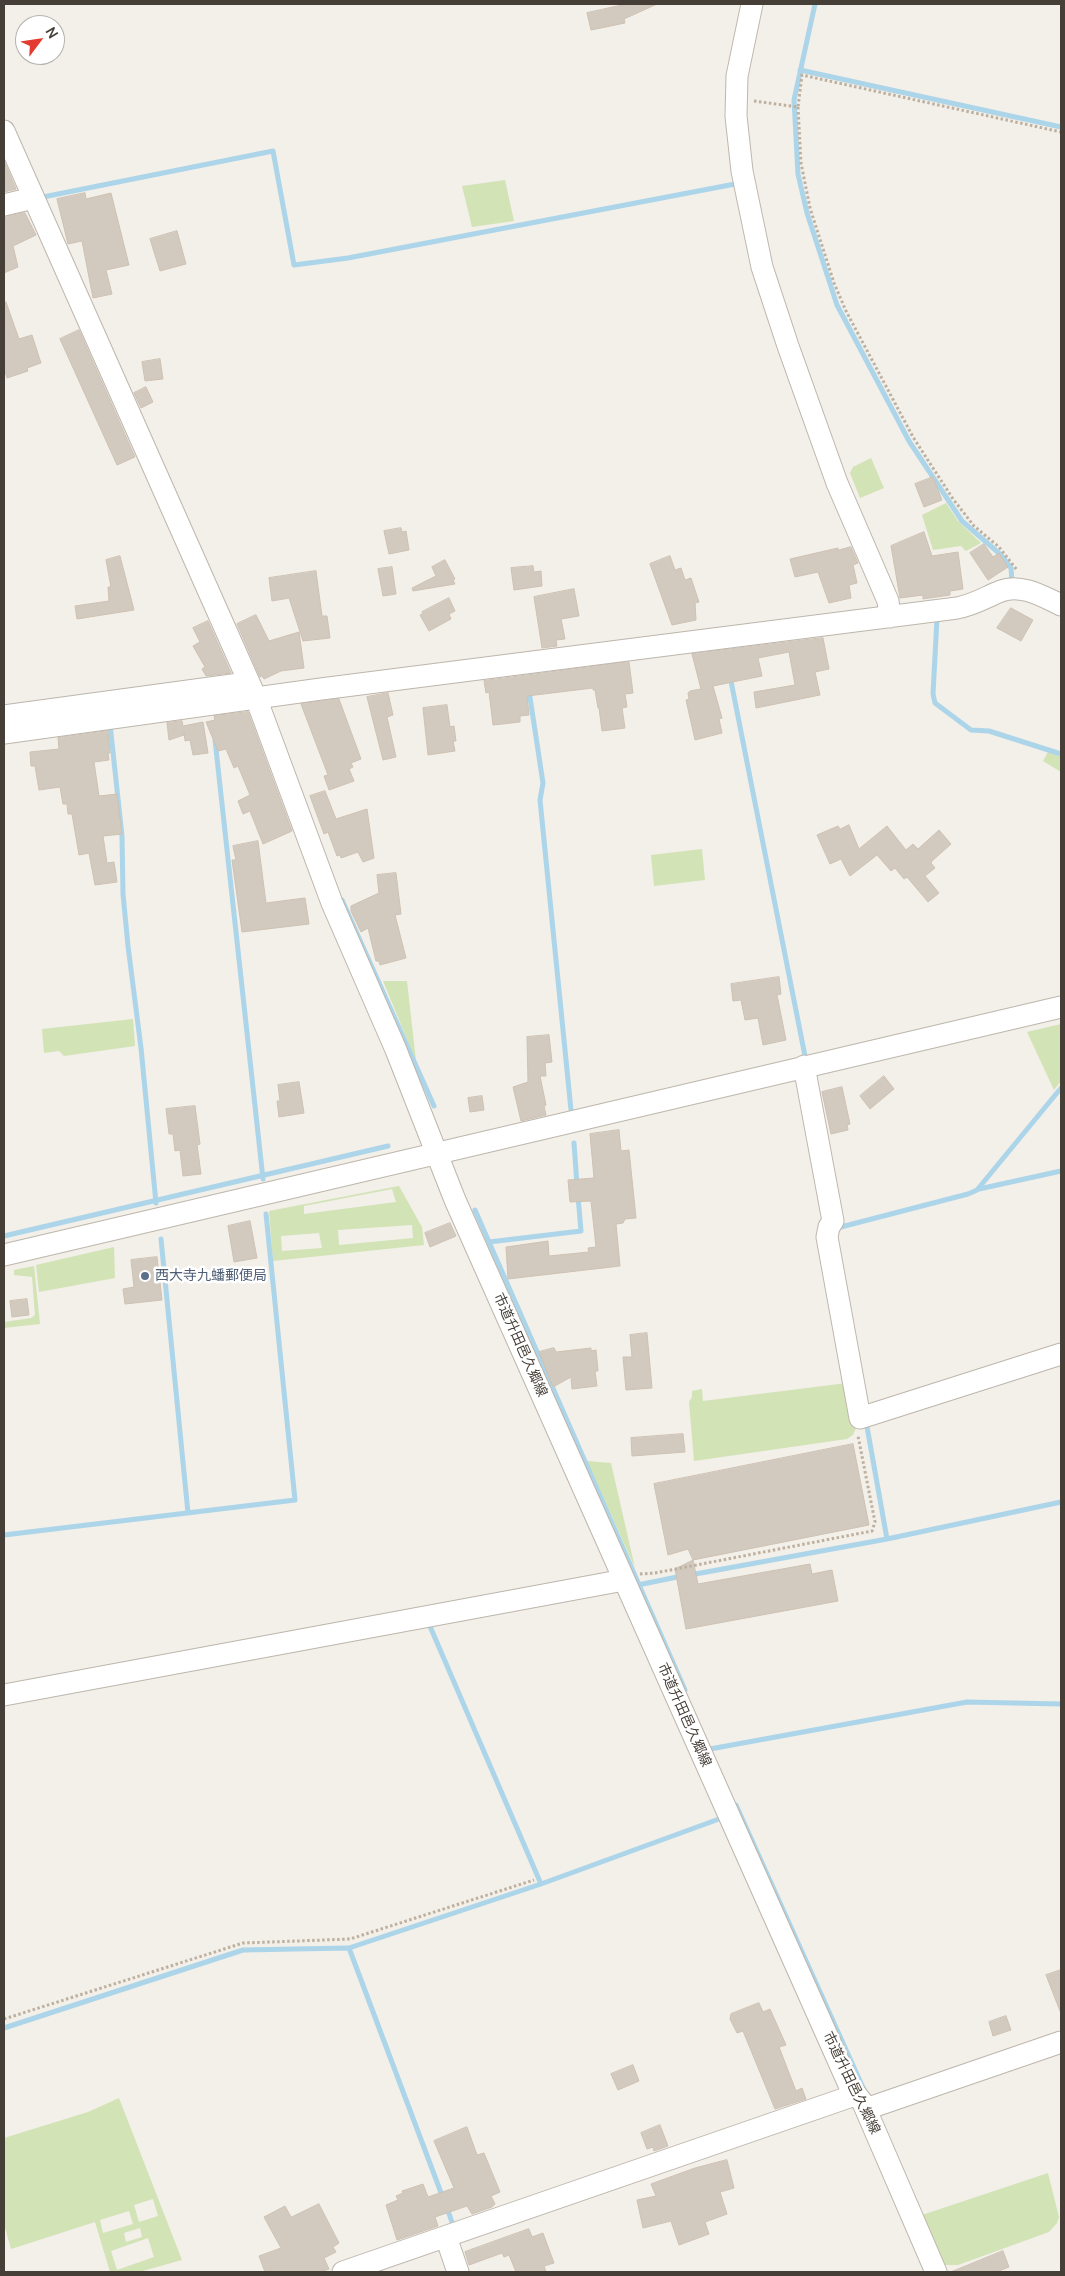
<!DOCTYPE html>
<html>
<head>
<meta charset="utf-8">
<style>
  body { margin:0 }
  #map { position:relative; width:1065px; height:2276px; overflow:hidden; background:#f3efe9; font-family:Manrope,sans-serif }
  canvas { display:block }
  .frame { position:absolute; inset:0; border:5px solid #463f38; pointer-events:none }
  .north { position:absolute; left:15px; top:15px; width:50px; height:50px; box-sizing:border-box; background:#fff; border:1px solid #b5b2af; border-radius:50%; rotate:59deg; font-size:14px; font-weight:700; line-height:20px; text-align:center; color:#463f38 }
  .north::after { content:''; display:block; margin:auto; width:18px; height:22px; background:#e33b2f; clip-path:polygon(50% 0,100% 100%,50% 72%,0 100%) }
</style>
</head>
<body>
<div id="map">
<canvas width="1065" height="2276"></canvas>
<div class="frame"></div>
<div class="north">N</div>
</div>
<script>
const g = document.querySelector('canvas').getContext('2d');
g.lineJoin = 'round';
function paint(path, color) { g.fillStyle = color; g.fill(path, 'evenodd'); }
function strokePath(path, color, width, dash) { g.strokeStyle = color; g.lineWidth = width; g.lineCap = dash ? 'butt' : 'round'; g.setLineDash(dash || []); g.stroke(path); }
function write(font, color, halo, rows, align = 'center') {
  g.font = font + ' Manrope,"Noto Sans JP",sans-serif'; g.lineWidth = 5; g.setLineDash([]); g.textBaseline = 'middle'; g.strokeStyle = halo; g.fillStyle = color; for (const [text, x, y, turn = 0] of rows) {
    g.save(); g.translate(x, y); g.rotate((+turn || 0) * Math.PI / 180); g.textAlign = isNaN(turn) ? turn : align; if (halo) g.strokeText(text, 0, 0); g.fillText(text, 0, 0); g.restore();
  }
}
const green = new Path2D(`
  M505,180L514,221L472,227L462,186Z
  M871,458L884,488L860,498L850,473L853,467Z
  M946,503L958,521L981,543L966,551L961,546L933,550L922,515Z
  M1048,752L1061,757V772L1043,761Z
  M702,849L705,880L654,886L651,855Z
  M383,981H407L416,1061Z
  M133,1019L135,1046L64,1056L59,1051L44,1053L42,1029Z
  M1061,1024V1081L1054,1090L1027,1032Z
  M399,1186L422,1227L424,1245L273,1261L269,1211ZM392,1189L396,1202L304,1214V1206ZM412,1225L413,1238L339,1245L338,1230ZM319,1233L322,1248L282,1251L281,1236Z
  M114,1247L115,1278L39,1292L36,1265Z
  M34,1266L40,1324L4,1328V1322L31,1318L35,1315L32,1277L14,1275V1270Z
  M847,1383L856,1428L853,1435L847,1439L694,1461L689,1402L692,1397V1391L702,1389L703,1401Z
  M587,1461L611,1463L635,1568Z
  M119,2098L182,2260L139,2272H110L95,2222L11,2249L4,2224V2138L88,2112ZM153,2199L158,2216L139,2222L134,2205ZM129,2211L133,2224L103,2233L100,2220ZM140,2228L142,2237L126,2242L124,2233ZM148,2238L154,2257L117,2270L111,2251Z
  M1048,2173L1059,2217L1057,2223L1049,2232L958,2265H944L922,2215Z`);
const stream = new Path2D(`
  M815,4L794,100L798,174L807,213L837,305L909,441L962,521L1001,555L1011,568L1012,581
  M800,70L1061,127
  M38,198L273,151L294,265L348,258L735,184
  M937,618L933,694L935,703L971,730L989,731L1061,754
  M730,676L805,1056
  M529,691L543,783L540,800L571,1110
  M110,724L122,836L123,894L128,946L141,1048L156,1203
  M215,740L263,1179
  M342,900L434,1106
  M574,1143L577,1185
  M979,1189L1061,1171
  M475,1210L685,1690
  M837,1228L968,1194L977,1190L1061,1088
  M4,1236L388,1146
  M161,1239L188,1513
  M489,1242L581,1231L578,1196
  M866,1421L887,1539
  M4,1535L295,1500L266,1214
  M690,1575L887,1539L1061,1502
  M633,1586L682,1576
  M710,1749L967,1702L1061,1704
  M736,1805L865,2092
  M541,1884L719,1819
  M349,1948L443,2198
  M4,2028L243,1950L349,1948L541,1884L429,1624
  M447,2208L454,2228`);
const building = new Path2D(`
  M627,4H657L624,19L625,23L591,30L587,13Z
  M4,161L16,189L4,192Z
  M85,193L86,199L111,193L129,265L106,270L112,294L93,298L82,241L68,244L57,199Z
  M25,213L36,235L13,246L18,267L4,273V217Z
  M177,231L186,264L160,271L150,239Z
  M4,302H6L19,339L32,335L41,363L27,368L28,371L7,378L4,368Z
  M79,330L135,457L117,465L60,339Z
  M160,359L163,379L145,381L142,362Z
  M146,387L153,402L141,408L134,393Z
  M933,477L942,500L924,507L915,484Z
  M401,528L402,532L406,531L409,550L389,554L384,531Z
  M924,532L932,556L958,552L963,589L950,591V595L923,599V595L900,598L891,546Z
  M984,544L993,557L999,553L1008,567L988,580L970,553Z
  M851,547L858,563L853,565L857,583L849,585L851,598L829,603L818,572L795,577L790,559L838,548V550Z
  M120,556L134,610L77,619L75,606L109,601L108,587H111L106,560Z
  M670,556L675,570L681,568L685,580L691,578L699,602L695,603L696,620L672,625L650,564Z
  M445,560L455,579L453,580L455,584L413,591L412,588L436,576L432,567Z
  M533,566L534,572L541,571L542,586L514,590L511,568Z
  M392,567L396,594L383,596L378,569Z
  M316,571L322,616H327L330,638L303,641L289,598L272,601L269,578Z
  M574,589L579,616L561,619L565,639L556,640L557,646L542,648L534,597Z
  M449,598L455,611L449,614L451,619L429,631L420,615L423,614L422,612Z
  M1011,608L1033,620L1021,641L997,628Z
  M256,615L269,641L299,632L304,668L281,671L264,679L262,676L260,677L237,624Z
  M208,621L231,673L206,676L202,669L205,667L193,646L200,642L193,628Z
  M823,638L829,669L815,672L820,695L756,708L754,692L795,685L789,652L758,658L762,676L713,686L722,718L719,719L722,733L695,740L686,700L689,699L688,693L690,691L701,689L692,654Z
  M629,662L633,693L625,694L627,707L622,708L625,728L602,731L599,708H598L595,690H593V688L527,696L529,715L520,716V722L493,725L489,692L486,693L484,681Z
  M388,693L393,715L387,717L396,757L383,760L367,697Z
  M339,699L361,759L351,763L353,767L349,769L354,781L329,790L324,776L328,775L301,704Z
  M447,705L450,727L454,726L456,741H453L455,751L428,755L423,708Z
  M248,712L292,831L263,844L250,811L243,814L238,801L250,795L238,766L234,768L226,749L218,751L206,722L215,720L214,716Z
  M182,721L183,726L203,722L208,753L193,755L190,740L185,741L184,732V735L169,740L167,723Z
  M108,731L110,753H108L109,760L94,762L99,796L117,794L122,834L103,836L107,863L114,862L117,882L95,885L89,853L79,855L72,814H68L67,804H63L60,787L39,790L35,766H31L30,752L59,749L58,738Z
  M325,791L336,819L367,809L374,858L363,862L358,852L341,858L340,855L337,856L328,832L324,834L310,796Z
  M849,825L859,849L887,826L906,850L913,844L918,849L939,830L951,844L932,861L931,863L935,868L925,876L939,893L928,902L907,877L904,879L895,868L891,871L877,855L850,876L841,859L830,864L817,835L838,826L840,829Z
  M258,841L266,903L305,898L309,924L242,932L232,860H236L233,846Z
  M396,873L401,914L395,915L406,958L380,965L379,961H376L368,928L361,932L351,911V906L379,893L377,875Z
  M779,977L781,994L777,995L786,1040L763,1045L758,1018L745,1020L741,1000L733,1001L731,984Z
  M549,1035L552,1062L545,1063L546,1076H540L546,1105L544,1106L546,1115L521,1121L513,1087L528,1082L527,1037Z
  M884,1076L894,1089L870,1109L860,1096Z
  M299,1082L304,1113L279,1117L277,1101H280L278,1085Z
  M842,1087L850,1124L847,1125L848,1130L831,1134L822,1092Z
  M482,1096L484,1110L470,1112L468,1098Z
  M195,1106L200,1144L197,1145L201,1174L183,1176L180,1150L175,1151L173,1134H169L166,1109Z
  M619,1130L621,1151L629,1150L636,1218L625,1219L623,1223L616,1224L620,1266L508,1279L506,1247L548,1241L549,1256L589,1252L588,1248L596,1247L591,1201L570,1202L568,1180L594,1178L590,1134Z
  M250,1221L257,1258L234,1262L228,1226Z
  M450,1223L456,1236L430,1247L425,1233Z
  M157,1257L162,1300L125,1304L123,1289L134,1287L131,1260Z
  M27,1299L29,1315L12,1317L10,1301Z
  M647,1333L652,1388L626,1390L623,1357H632L630,1335Z
  M554,1348L556,1352L591,1348V1351L596,1350L598,1371H595L597,1386L572,1389L571,1377L553,1387L539,1352Z
  M683,1434L685,1452L632,1456L631,1438Z
  M853,1444L869,1525L693,1560L698,1584L810,1564L812,1574L832,1570L838,1601L686,1629L675,1569L693,1560L688,1549L668,1555L654,1484Z
  M1061,1970V2011H1060L1046,1975Z
  M759,2003L763,2012L770,2009L786,2045L779,2047L796,2091L802,2088L806,2099L775,2109L743,2031L737,2033L730,2019L731,2014Z
  M1006,2016L1011,2030L993,2036L989,2022Z
  M633,2065L639,2081L618,2090L611,2074Z
  M660,2125L668,2146L654,2151L653,2147L647,2149L641,2133Z
  M467,2127L477,2155L484,2153L500,2192L491,2196L495,2204L492,2207L472,2214L467,2206L435,2217L438,2226L397,2240L386,2205L398,2200L396,2196L403,2193L402,2191L423,2184L428,2197L454,2188L434,2141Z
  M727,2160L734,2188L720,2192L727,2214L705,2222L709,2234L679,2245L671,2221L643,2228L637,2200L656,2196L651,2184L695,2168Z
  M319,2204L339,2243L333,2247L336,2252L324,2258L329,2269L321,2272H265L259,2256L281,2248L264,2217L285,2206L291,2217Z
  M529,2229L532,2237L543,2233L554,2263L544,2266L546,2272H516L509,2255L504,2257L502,2253L469,2265L465,2252Z
  M1003,2251L1009,2267L996,2272H951Z`);
const path = new Path2D(`
  M754,101L798,107L802,75L1061,132
  M798,107L801,163L810,208L834,283L846,311L913,437L953,499L974,526L999,547L1017,570
  M640,1574L655,1573L872,1531L875,1522L858,1436
  M4,2019L243,1943L350,1939L534,1880`);
const minor = new Path2D(`
  M752,4L737,76L736,116L742,171L762,267L788,346L837,483L888,601L890,617
  M4,131L256,698L332,903L396,1050L455,1200L850,2087L863,2103L936,2272
  M4,205L33,198
  M4,716L247,683
  M4,733L321,689L957,608C974,605 986,597 1001,591C1021,583 1044,597 1061,605
  M804,1066L833,1221L829,1227L827,1237L860,1418L1061,1354
  M4,1255L1061,1007
  M4,1695L624,1580
  M866,2109L1061,2042
  M446,2237L458,2272
  M343,2272L855,2095`);
const markers = [
  [145,1276,5,"#5c6f8a"]
];
const serviceNames = [
  ["西大寺九蟠郵便局",155,1276]
];
const streetNames = [
  ["市道升田邑久郷線",520,1345,66],
  ["市道升田邑久郷線",684,1715,66],
  ["市道升田邑久郷線",851,2083,64]
];
paint(green, '#d2e3b6');
strokePath(stream, '#acd5e9', 5);
paint(building, '#d3cabf');
strokePath(building, '#cdc1b3', 1);
strokePath(minor, '#bdb6ac', 23);
strokePath(path, '#bdb09f', 3, [2.5, 2.5]);
strokePath(minor, '#fff', 21);
for (const [x, y, r, color] of markers) { const dot = new Path2D(); dot.arc(x, y, r, 0, 2 * Math.PI); g.fillStyle = color; g.fill(dot); strokePath(dot, '#fff', 2); }
write('14px', '#4e5e75', '#fff', serviceNames, 'left');
write('14px', '#463f38', '#fff', streetNames);
</script>
</body>
</html>
